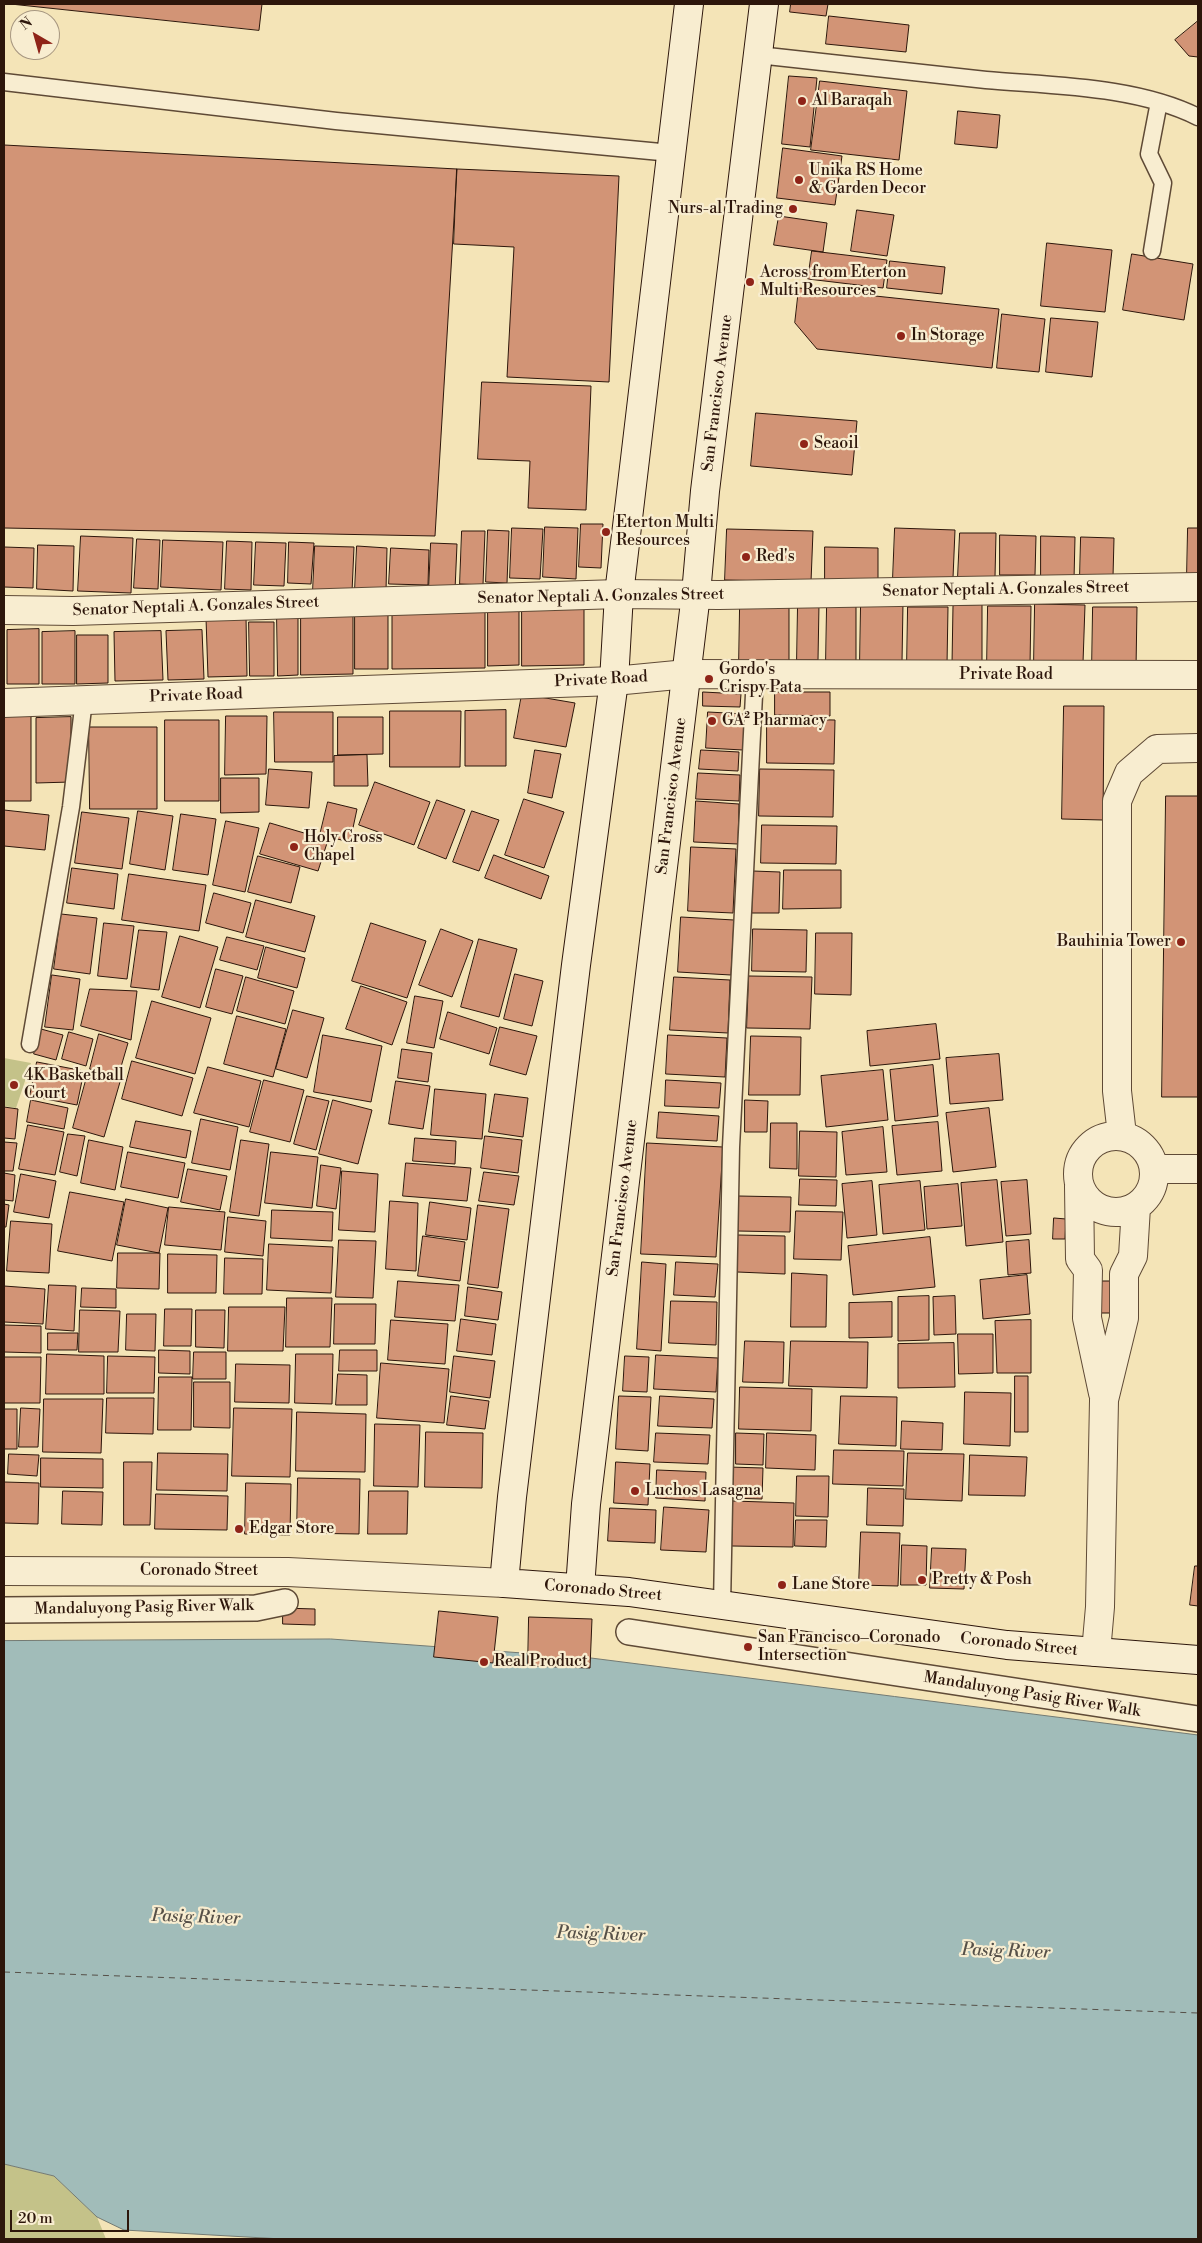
<!DOCTYPE html>
<html>
<head>
<meta charset="utf-8">
<style>
  body { margin:0 }
  #map { position:relative; width:1202px; height:2243px; overflow:hidden; background:#f4e4b7; font-family:"Libre Bodoni",serif }
  canvas { display:block }
  .frame { position:absolute; inset:0; border:5px solid #2d160b; pointer-events:none }
  .north { position:absolute; left:10px; top:10px; width:50px; height:50px; box-sizing:border-box; background:#f8edd0; border:1px solid #a79781; border-radius:50%; rotate:322deg; font-size:14px; font-weight:700; line-height:20px; text-align:center; color:#2d160b }
  .north::after { content:''; display:block; margin:auto; width:18px; height:22px; background:#8f2418; clip-path:polygon(50% 0,100% 100%,50% 72%,0 100%) }
  .scale { position:absolute; left:10px; top:2210px; width:119px; height:22px; box-sizing:border-box; border:2px solid #2d160b; border-top:0; padding-left:6px; font-size:15px; line-height:18px; white-space:nowrap; color:#2d160b; -webkit-text-stroke:4px #f8edd0; paint-order:stroke }
</style>
</head>
<body>
<div id="map">
<canvas width="1202" height="2243"></canvas>
<div class="frame"></div>
<div class="north">N</div>
<div class="scale">20 m</div>
</div>
<script>
const g = document.querySelector('canvas').getContext('2d');
g.lineJoin = 'round';
function paint(path, color) { g.fillStyle = color; g.fill(path, 'evenodd'); }
function strokePath(path, color, width, dash) { g.strokeStyle = color; g.lineWidth = width; g.lineCap = dash ? 'butt' : 'round'; g.setLineDash(dash || []); g.stroke(path); }
function write(font, color, halo, rows, align = 'center') {
  g.font = font + ' "Libre Bodoni",serif'; g.lineWidth = 4.5; g.setLineDash([]); g.textBaseline = 'middle'; g.strokeStyle = halo; g.fillStyle = color; for (const [text, x, y, turn = 0] of rows) {
    g.save(); g.translate(x, y); g.rotate((+turn || 0) * Math.PI / 180); g.textAlign = isNaN(turn) ? turn : align; if (halo) g.strokeText(text, 0, 0); g.fillText(text, 0, 0); g.restore();
  }
}
const green = new Path2D(`
  M4,1058L31,1063L16,1108L4,1106Z
  M4,2164L54,2176L97,2217L106,2239H4Z`);
const water = new Path2D(`
  M331,1639L591,1658L1198,1735V2239H282L124,2230L97,2217L54,2176L4,2164V1641Z`);
const ferry = new Path2D(`
  M4,1972L1198,2013`);
const building = new Path2D(`
  M11,4H262L259,30Z
  M791,4H828L826,16L790,12Z
  M829,16L909,25L906,52L826,44Z
  M1198,21V57L1189,56L1175,40Z
  M789,76L817,78L810,147L782,144Z
  M820,81L907,91L899,160L811,150Z
  M958,111L1000,115L997,148L955,144Z
  M4,145L457,169L435,536L4,528Z
  M783,148L842,156L835,205L777,198Z
  M457,169L619,176L609,382L507,377L514,247L454,244Z
  M857,210L894,215L887,256L851,251Z
  M779,216L827,223L823,252L774,245Z
  M1047,243L1112,250L1105,312L1041,306Z
  M812,251L887,260L883,288L808,279Z
  M1132,254L1193,264L1184,320L1123,310Z
  M890,261L945,267L942,294L887,288Z
  M799,288L999,309L992,368L817,349L795,323Z
  M1002,314L1045,319L1039,372L997,368Z
  M1051,318L1098,322L1092,377L1046,372Z
  M482,382L591,386L586,510L528,508L530,461L478,459Z
  M756,413L857,421L852,475L751,466Z
  M581,524H603L601,568L579,567Z
  M545,527L578,528L576,579L543,577Z
  M512,528L543,529L540,579L510,578Z
  M895,528L955,530L953,578H893Z
  M1188,528H1198V575H1187Z
  M727,529L813,531L811,582L725,580Z
  M488,530L509,531L507,583L486,582Z
  M462,531H485L483,585L460,584Z
  M960,533H996L995,577H958Z
  M1000,535L1036,536L1035,575H1000Z
  M81,536L133,538L131,593L78,591Z
  M1041,536L1075,537L1074,580L1041,579Z
  M1081,537L1114,538L1113,577L1080,576Z
  M137,539L160,540L158,589L134,588Z
  M163,540L223,542L221,590L161,587Z
  M227,541L252,542L251,590L225,589Z
  M256,542L286,543L284,586L254,585Z
  M289,542L314,543L311,584L288,583Z
  M431,543L457,544L455,590L429,589Z
  M38,545L74,546L73,591L37,589Z
  M315,546L354,547L352,592L313,591Z
  M357,546L387,548L386,591L355,590Z
  M4,547L34,548L33,588L4,587Z
  M825,547L878,548V587L825,586Z
  M391,548L429,550L428,585L389,584Z
  M798,603L819,604L818,660H797Z
  M861,603H903L902,662L860,661Z
  M1035,604L1085,605L1083,663H1034Z
  M827,605H856V661H826Z
  M982,605V664H952L953,606Z
  M488,606H519V665L488,666Z
  M522,606H584V665L522,666Z
  M740,606H789V665H739Z
  M988,606H1031L1030,666H987Z
  M908,607H948L947,665H907Z
  M1093,607H1137L1136,669H1092Z
  M355,610H388V669H355Z
  M485,610V668L392,669V611Z
  M301,612H353V674L301,675Z
  M246,616L247,676L208,677L206,618Z
  M277,618H298V675L278,676Z
  M249,622H274V676H250Z
  M39,629V684H7V630Z
  M202,630L204,679L168,680L166,631Z
  M75,631V684H42V632Z
  M161,631L163,680L115,681L114,632Z
  M77,635H108V683L77,684Z
  M703,692L741,694L740,707L703,706Z
  M775,692H830V716L775,715Z
  M522,694L575,703L566,747L514,738Z
  M1064,706H1104L1103,820L1062,819Z
  M506,710V766H465V711Z
  M390,711H461L460,767H390Z
  M274,712H333V762H275Z
  M708,712L745,714L743,750L706,748Z
  M4,716H31V801H4Z
  M226,716H267L266,774L225,775Z
  M71,717V782L36,783V718Z
  M338,717H383V754L338,755Z
  M767,719L835,720L834,764L767,763Z
  M165,720H219V801H165Z
  M89,727H157V809H90Z
  M535,750L561,754L552,798L528,793Z
  M701,750L739,752L738,771L699,769Z
  M367,755L368,786H334V756Z
  M269,769L312,772L309,808L266,805Z
  M760,769L834,770L833,817L759,816Z
  M698,773L740,775L739,801L696,799Z
  M221,778H259V812L221,813Z
  M375,782L430,802L414,845L359,825Z
  M1166,796H1198V1097H1162Z
  M524,799L564,812L544,868L505,855Z
  M437,800L465,810L446,859L418,848Z
  M696,801L739,804L738,844L694,842Z
  M328,802L357,809L350,842L320,835Z
  M4,810L49,815L45,850L4,846Z
  M138,811L173,816L165,870L130,864Z
  M472,811L499,820L479,871L453,862Z
  M82,812L129,818L122,869L75,863Z
  M181,814L216,819L208,875L173,870Z
  M226,821L259,828L245,892L213,885Z
  M270,823L328,840L318,871L260,854Z
  M762,825L837,826L836,864L761,863Z
  M691,847L736,849L733,913L688,911Z
  M494,855L549,876L541,899L485,878Z
  M258,856L300,867L291,903L248,892Z
  M72,868L118,874L114,909L67,903Z
  M784,870H841V908L783,909Z
  M753,871L780,872L779,913H752Z
  M129,874L206,885L199,931L122,920Z
  M214,893L251,903L243,933L206,923Z
  M256,900L315,916L305,952L246,937Z
  M61,914L97,918L90,974L54,969Z
  M681,917L734,920L731,975L678,972Z
  M104,923L134,926L127,979L98,976Z
  M371,923L426,941L407,998L352,981Z
  M441,929L473,941L452,997L419,985Z
  M753,929L807,930L806,972L752,971Z
  M139,930L167,932L159,990L131,987Z
  M816,933H852L851,995L815,994Z
  M180,936L218,947L200,1008L162,997Z
  M227,937L264,946L257,970L220,960Z
  M479,939L517,949L499,1017L461,1007Z
  M266,947L305,958L297,988L258,978Z
  M216,969L243,976L232,1014L206,1007Z
  M515,974L543,981L532,1026L504,1019Z
  M52,975L80,979L73,1030L45,1027Z
  M749,976L812,977L810,1029L747,1028Z
  M246,977L294,991L285,1024L237,1011Z
  M674,977L730,980L728,1033L670,1030Z
  M361,986L407,1002L392,1045L346,1029Z
  M90,989L137,991L131,1040L81,1026Z
  M415,996L443,1001L434,1048L407,1043Z
  M152,1001L211,1018L195,1074L136,1058Z
  M293,1010L324,1018L307,1078L276,1069Z
  M448,1012L497,1028L489,1054L440,1039Z
  M237,1016L286,1029L273,1077L224,1064Z
  M936,1024L940,1059L870,1066L867,1031Z
  M500,1027L537,1036L526,1075L490,1065Z
  M41,1029L63,1035L56,1060L34,1054Z
  M69,1032L93,1039L86,1066L62,1059Z
  M99,1034L128,1043L118,1077L90,1069Z
  M323,1035L382,1046L371,1102L314,1092Z
  M668,1035L727,1038L725,1077L666,1074Z
  M751,1036L801,1037L800,1095H749Z
  M402,1049L432,1053L428,1082L398,1078Z
  M999,1054L1003,1100L950,1104L946,1058Z
  M132,1061L193,1078L182,1116L122,1099Z
  M37,1062L84,1071L77,1105L30,1096Z
  M933,1065L938,1116L895,1121L890,1070Z
  M208,1067L261,1081L249,1127L194,1113Z
  M883,1070L888,1120L826,1127L821,1076Z
  M88,1073L120,1082L104,1137L73,1128Z
  M264,1080L304,1090L290,1142L250,1132Z
  M666,1080L721,1083L719,1108L665,1106Z
  M396,1081L430,1086L423,1129L389,1124Z
  M435,1089L486,1094L482,1139L431,1135Z
  M495,1094L528,1098L523,1137L489,1132Z
  M307,1096L329,1101L316,1150L294,1144Z
  M31,1100L68,1108L64,1129L27,1122Z
  M333,1100L372,1110L358,1164L319,1154Z
  M745,1100L768,1101L767,1132H745Z
  M4,1107L18,1109L15,1139L4,1138Z
  M989,1108L996,1167L953,1172L946,1113Z
  M659,1112L719,1116L717,1141L657,1138Z
  M201,1119L238,1127L230,1170L192,1163Z
  M136,1121L191,1131L186,1158L130,1147Z
  M938,1122L942,1171L897,1175L892,1126Z
  M771,1123H797V1169L770,1168Z
  M28,1125L64,1132L55,1175L19,1169Z
  M883,1127L887,1172L846,1175L842,1132Z
  M800,1131L837,1132L836,1177L799,1176Z
  M68,1134L85,1136L77,1176L60,1172Z
  M485,1136L522,1140L518,1173L481,1168Z
  M415,1138L456,1141L455,1164L413,1161Z
  M89,1140L123,1147L115,1190L81,1183Z
  M241,1140L269,1144L259,1216L230,1212Z
  M4,1142L17,1143L13,1171H4Z
  M647,1143L723,1147L716,1257L641,1254Z
  M128,1152L185,1163L178,1198L121,1187Z
  M271,1152L318,1157L312,1208L265,1203Z
  M406,1163L471,1168L467,1201L403,1196Z
  M321,1165L341,1168L336,1209L317,1206Z
  M188,1169L227,1176L220,1210L181,1202Z
  M342,1171L378,1174L375,1232L339,1230Z
  M484,1172L519,1176L514,1205L479,1201Z
  M4,1173L15,1175L13,1201L4,1200Z
  M21,1174L56,1181L49,1218L14,1212Z
  M800,1179L837,1180L836,1206L799,1205Z
  M997,1180L1003,1242L966,1246L961,1183Z
  M1027,1180L1031,1234L1006,1236L1001,1182Z
  M872,1181L877,1235L847,1238L842,1184Z
  M920,1181L925,1230L883,1234L879,1185Z
  M958,1184L962,1226L927,1229L924,1187Z
  M70,1192L124,1202L112,1261L58,1251Z
  M738,1196L791,1197L790,1232L737,1231Z
  M126,1199L168,1208L159,1253L117,1245Z
  M390,1201L418,1203L416,1271L386,1269Z
  M430,1202L471,1208L467,1240L426,1235Z
  M4,1204L9,1205L6,1227H4Z
  M478,1205L509,1209L498,1288L468,1284Z
  M169,1207L225,1212L221,1250L165,1245Z
  M272,1210L333,1212L332,1241L271,1238Z
  M796,1211L843,1212L841,1260L794,1259Z
  M228,1217L266,1221L263,1256L225,1252Z
  M1054,1218L1066,1219L1065,1239H1053Z
  M11,1221L52,1224L49,1273L7,1271Z
  M738,1235L785,1236V1274L737,1272Z
  M423,1236L465,1242L460,1281L418,1276Z
  M930,1237L935,1287L853,1295L848,1246Z
  M339,1240L376,1241L373,1298L336,1297Z
  M1029,1240L1031,1273L1008,1275L1006,1242Z
  M269,1244L333,1247L331,1293L267,1290Z
  M118,1253H160L159,1289L117,1288Z
  M168,1254L217,1255L216,1293H168Z
  M225,1258L263,1259L262,1294H224Z
  M642,1262L666,1264L661,1351L637,1349Z
  M676,1262L718,1264L715,1297L674,1295Z
  M792,1273L827,1275L826,1327H791Z
  M1027,1275L1030,1314L983,1319L980,1280Z
  M398,1281L459,1285L455,1321L395,1317Z
  M1093,1281H1116L1115,1313H1093Z
  M49,1285L76,1286L74,1331L46,1329Z
  M4,1286L45,1289L43,1324L4,1322Z
  M468,1287L502,1292L498,1320L465,1316Z
  M82,1288L116,1289V1308L81,1307Z
  M929,1296V1340L898,1341V1297Z
  M955,1296L956,1334L934,1335L933,1297Z
  M287,1298H332L330,1347H286Z
  M671,1301L717,1302L716,1345L669,1343Z
  M892,1302V1337L849,1338V1303Z
  M335,1304H376L375,1344H334Z
  M229,1307H285L283,1351H228Z
  M165,1309H192L191,1346H164Z
  M80,1310L120,1311L118,1352H79Z
  M196,1310H225L224,1348L196,1347Z
  M127,1314H156L155,1351L126,1350Z
  M461,1319L496,1324L492,1355L457,1351Z
  M391,1320L448,1324L445,1364L388,1360Z
  M1031,1320V1373H997L995,1321Z
  M4,1325L41,1326V1353L4,1352Z
  M48,1333H78L77,1350H48Z
  M958,1334H993V1373L959,1374Z
  M745,1341L784,1342L783,1383L743,1382Z
  M791,1341L868,1342L867,1388L789,1386Z
  M954,1343L955,1387L898,1388V1344Z
  M159,1350L190,1351V1374L159,1373Z
  M340,1350H377V1371H339Z
  M194,1352H226V1379H193Z
  M47,1354L104,1356V1394H46Z
  M296,1354H333L332,1404L295,1403Z
  M656,1355L718,1358L716,1392L654,1389Z
  M108,1356L155,1357L154,1393H107Z
  M454,1356L495,1361L490,1398L450,1392Z
  M625,1356L649,1357L647,1392L623,1391Z
  M4,1357H41L40,1403H4Z
  M381,1363L449,1369L444,1423L377,1418Z
  M236,1364L290,1365L289,1403L235,1402Z
  M338,1374L367,1375V1405H336Z
  M1015,1376H1028V1432H1015Z
  M159,1377H192L191,1430H158Z
  M194,1382H230V1428L194,1427Z
  M740,1387L812,1389L811,1431L739,1429Z
  M965,1392L1011,1393L1010,1446L964,1444Z
  M451,1396L489,1401L485,1429L447,1425Z
  M619,1396L651,1397L648,1451L616,1449Z
  M660,1396L714,1399L712,1428L658,1426Z
  M841,1396L897,1397L896,1446L839,1444Z
  M107,1398H154L153,1434L106,1433Z
  M44,1399H103L101,1453L43,1452Z
  M21,1408L40,1409L38,1447H19Z
  M234,1408L292,1409L290,1477L232,1476Z
  M4,1409H17V1449H4Z
  M297,1412L366,1414L365,1472L296,1471Z
  M902,1421L943,1423L942,1450L901,1449Z
  M375,1424L420,1425L418,1487L374,1486Z
  M426,1432L483,1433L482,1488L425,1487Z
  M656,1433L710,1435L708,1464L654,1462Z
  M736,1433L764,1434L763,1465L736,1464Z
  M767,1433L816,1435L815,1470L766,1468Z
  M834,1450L904,1451L903,1486L833,1484Z
  M158,1453L228,1454L227,1491L157,1490Z
  M908,1453L964,1454L962,1501L906,1499Z
  M9,1454L39,1455L37,1476L8,1474Z
  M970,1455L1027,1457L1025,1496L969,1495Z
  M41,1458L103,1459V1488L41,1487Z
  M124,1462H152L150,1525H124Z
  M616,1462L650,1464L648,1505L614,1503Z
  M728,1467L763,1468L762,1499L728,1498Z
  M657,1470L706,1472L705,1501L656,1498Z
  M797,1476H829L828,1517L796,1516Z
  M298,1478L360,1479L359,1534L297,1533Z
  M4,1482L39,1483L38,1524L4,1523Z
  M246,1483L291,1484L290,1535L245,1534Z
  M868,1488L904,1489L903,1526L867,1525Z
  M63,1491L103,1492L102,1525L62,1524Z
  M369,1491H408L407,1534H368Z
  M156,1494L228,1496L227,1530L155,1529Z
  M733,1501L794,1503L793,1547L732,1546Z
  M664,1507L709,1510L706,1552L661,1550Z
  M610,1508L656,1510L655,1543L608,1541Z
  M796,1520H827L826,1547L795,1546Z
  M861,1532L900,1533L898,1586L859,1585Z
  M902,1545L927,1546L926,1585H901Z
  M932,1548L966,1549L964,1589L930,1588Z
  M1195,1566H1198V1606L1190,1605Z
  M283,1608L315,1609V1625L283,1624Z
  M439,1611L498,1617L493,1663L434,1657Z
  M529,1617L592,1619L590,1668L528,1666Z`);
const service = new Path2D(`
  M758,55C834,63 910,72 986,80C1054,86 1136,86 1198,117
  M4,82L336,121L671,153
  M1152,251L1163,183L1149,154L1159,102
  M30,1044L71,807L84,700
  M722,1605L731,1147L755,675`);
const pedestrian = new Path2D(`
  M4,1610L256,1608L285,1602
  M629,1632L1198,1719`);
const minor = new Path2D(`
  M4,610L73,611L619,594L719,595L1198,587
  M4,703L614,681L687,674L1198,675
  M1122,1135L1117,1091V801L1129,773L1157,749L1198,748
  M1078 1174a38 38 0 1 1 76 0a38 38 0 1 1-76 0Z
  M1155,1169H1198
  M1079,1186L1080,1259L1088,1270L1087,1318L1103,1393
  M1096,1652L1100,1607L1104,1400L1124,1318V1274L1133,1256L1136,1207`);
const tertiary = new Path2D(`
  M4,1571L288,1572L504,1583`);
const secondary = new Path2D(`
  M689,4L619,594L614,681L576,965L512,1497L504,1583L629,1592L1007,1645L1198,1660
  M580,1588L586,1504L696,594L705,491L764,4`);
const markers = [
  [802,101,5,"#8f2418"],
  [799,180,5,"#8f2418"],
  [793,209,5,"#8f2418"],
  [750,282,5,"#8f2418"],
  [901,336,5,"#8f2418"],
  [804,444,5,"#8f2418"],
  [606,532,5,"#8f2418"],
  [746,557,5,"#8f2418"],
  [709,679,5,"#8f2418"],
  [712,721,5,"#8f2418"],
  [294,847,5,"#8f2418"],
  [1181,942,5,"#8f2418"],
  [14,1085,5,"#8f2418"],
  [635,1491,5,"#8f2418"],
  [239,1529,5,"#8f2418"],
  [922,1580,5,"#8f2418"],
  [782,1585,5,"#8f2418"],
  [748,1647,5,"#8f2418"],
  [484,1662,5,"#8f2418"]
];
const poiNames = [
  ["Al Baraqah",812,101],
  ["Unika RS Home",809,171],
  ["& Garden Decor",809,189],
  ["Nurs-al Trading",783,209,"right"],
  ["Across from Eterton",760,273],
  ["Multi Resources",760,291],
  ["In Storage",911,336],
  ["Seaoil",814,444],
  ["Eterton Multi",616,523],
  ["Resources",616,541],
  ["Red's",756,557],
  ["Gordo's",719,670],
  ["Crispy Pata",719,688],
  ["GA² Pharmacy",722,721],
  ["Holy Cross",304,838],
  ["Chapel",304,856],
  ["Bauhinia Tower",1171,942,"right"],
  ["4K Basketball",24,1076],
  ["Court",24,1094],
  ["Luchos Lasagna",645,1491],
  ["Edgar Store",249,1529],
  ["Pretty & Posh",932,1580],
  ["Lane Store",792,1585],
  ["San Francisco–Coronado",758,1638],
  ["Intersection",758,1656],
  ["Real Product",494,1662]
];
const streetNames = [
  ["San Francisco Avenue",718,393,-83],
  ["Senator Neptali A. Gonzales Street",1006,590,-1],
  ["Senator Neptali A. Gonzales Street",601,597,-1],
  ["Senator Neptali A. Gonzales Street",196,607,-2],
  ["Private Road",1006,675],
  ["Private Road",601,680,-3],
  ["Private Road",196,696,-2],
  ["San Francisco Avenue",672,796,-83],
  ["San Francisco Avenue",623,1198,-83],
  ["Coronado Street",199,1571],
  ["Coronado Street",603,1591,5],
  ["Mandaluyong Pasig River Walk",144,1608,-1],
  ["Coronado Street",1019,1645,6],
  ["Mandaluyong Pasig River Walk",1032,1695,9]
];
const waterNames = [
  ["Pasig River",196,1918,2],
  ["Pasig River",601,1935,2],
  ["Pasig River",1006,1952,2]
];
paint(green, '#c4c289');
paint(water, '#a1bcb9');
strokePath(water, '#737a73', 1);
strokePath(ferry, '#565048', 1, [6, 5]);
paint(building, '#d29476');
strokePath(building, '#2d160b', 1);
strokePath(service, '#5f4a36', 19);
strokePath(pedestrian, '#5f4a36', 28);
strokePath(minor, '#5f4a36', 30);
strokePath(tertiary, '#5f4a36', 30);
strokePath(secondary, '#2d160b', 30);
strokePath(service, '#f8edd0', 16);
strokePath(pedestrian, '#f8edd0', 25);
strokePath(minor, '#f8edd0', 28);
strokePath(tertiary, '#f8edd0', 28);
strokePath(secondary, '#f8edd0', 28);
for (const [x, y, r, color] of markers) { const dot = new Path2D(); dot.arc(x, y, r, 0, 2 * Math.PI); g.fillStyle = color; g.fill(dot); strokePath(dot, '#f8edd0', 2); }
write('16px', '#2d160b', '#f8edd0', poiNames, 'left');
write('16px', '#2d160b', '#f8edd0', streetNames);
write('italic 18px', '#565048', '#f8edd0', waterNames);
</script>
</body>
</html>
